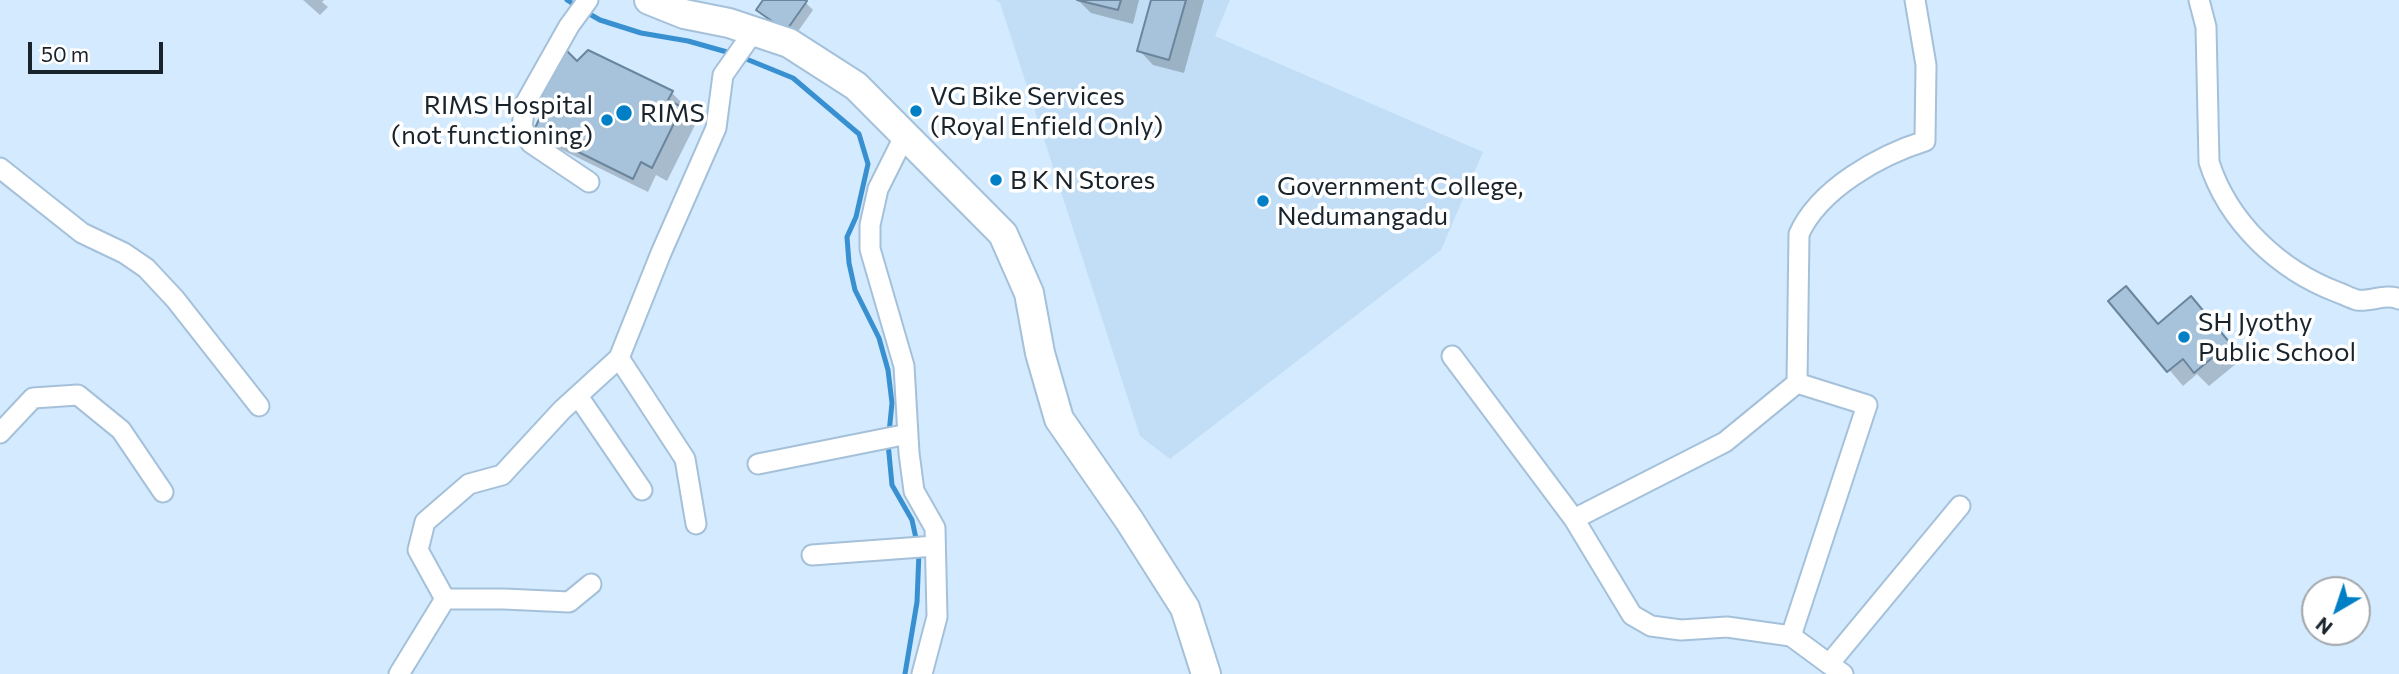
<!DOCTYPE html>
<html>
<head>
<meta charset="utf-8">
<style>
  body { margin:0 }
  #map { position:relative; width:2399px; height:674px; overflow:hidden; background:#d3eaff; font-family:Commissioner,sans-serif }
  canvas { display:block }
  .north { position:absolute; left:2301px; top:576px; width:70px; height:70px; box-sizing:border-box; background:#fff; border:2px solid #a3a7ab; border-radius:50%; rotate:219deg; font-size:19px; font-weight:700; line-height:28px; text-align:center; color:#18232c }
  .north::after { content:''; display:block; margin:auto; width:24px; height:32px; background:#007fc7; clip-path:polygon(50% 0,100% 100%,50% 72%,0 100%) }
  .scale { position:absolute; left:28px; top:42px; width:135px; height:32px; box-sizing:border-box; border:4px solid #18232c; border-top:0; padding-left:9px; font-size:21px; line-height:24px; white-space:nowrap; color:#18232c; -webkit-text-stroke:5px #fff; paint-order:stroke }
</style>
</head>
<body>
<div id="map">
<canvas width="2399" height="674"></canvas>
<div class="north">N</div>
<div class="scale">50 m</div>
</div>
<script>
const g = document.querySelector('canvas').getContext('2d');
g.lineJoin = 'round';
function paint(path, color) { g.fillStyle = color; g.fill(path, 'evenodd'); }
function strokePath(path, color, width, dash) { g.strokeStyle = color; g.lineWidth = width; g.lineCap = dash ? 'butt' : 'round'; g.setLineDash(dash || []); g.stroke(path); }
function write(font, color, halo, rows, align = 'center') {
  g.font = font + ' Commissioner,sans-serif'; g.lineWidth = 7; g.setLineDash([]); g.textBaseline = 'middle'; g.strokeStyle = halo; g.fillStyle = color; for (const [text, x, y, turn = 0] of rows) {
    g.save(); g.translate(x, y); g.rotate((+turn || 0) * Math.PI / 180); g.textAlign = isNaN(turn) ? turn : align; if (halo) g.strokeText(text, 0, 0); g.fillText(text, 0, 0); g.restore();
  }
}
const built = new Path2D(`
  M995,0H1230L1215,36L1483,152L1441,250L1170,459L1140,436L1000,3Z`);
const shadow = new Path2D(`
  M303,0H324L322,2L328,7L320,15Z
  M765,0H803L813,10L794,37L766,17Z
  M1078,0H1139L1133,24L1091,13Z
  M1152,0H1204L1184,73L1153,65L1139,50Z
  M577,63L672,93L686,107L684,111L696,123L667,181L656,175L648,192L550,144L536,130L544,113L538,107Z
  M2126,289L2159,325L2191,298L2243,358L2209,386L2197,374L2183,386L2111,301Z`);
const stream = new Path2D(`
  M567,0L578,7
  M586,12L600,20L641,33L688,41L734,54L793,78L859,134L868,164L856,217L847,237L849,263L855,290L879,338L888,370L892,403L889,433
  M888,443L892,485L912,520L917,543
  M905,674L917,602L919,552`);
const building = new Path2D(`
  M763,0H806L807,1L786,31L756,10Z
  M1077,0H1121L1118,10Z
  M1151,0H1186L1169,60L1137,51Z
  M565,49L577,61L588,50L673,91L668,100L682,107L652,168L641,162L633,179L534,130L543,111L536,107Z
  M2126,286L2158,324L2191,296L2230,343L2194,373L2183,359L2167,372L2108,301Z`);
const minor = new Path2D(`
  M588,0L569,26L525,104L522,127L531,143L589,182
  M2199,0L2206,27L2209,162C2228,222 2279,270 2337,292C2343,294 2350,298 2357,300C2371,302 2386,293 2399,299
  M905,135L878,189L870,225V249L904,366L909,453L914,491L935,528L937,617L922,674
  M0,168L82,233L124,253L146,268L175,299L259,406
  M1452,356L1574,519L1632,615L1651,626L1681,630L1727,627L1791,636L1829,664
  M619,358L685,459L696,524
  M1797,383L1799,234C1819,189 1880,155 1925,141L1926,65L1915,0
  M578,396L642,490
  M0,433L33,398L78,395L121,430L163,492
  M758,464L908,434
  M1574,519L1725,442L1797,383L1867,405L1791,636
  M812,555L935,546
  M445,599H504L569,602L591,584
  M399,674L445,599L418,550L425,522L469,484L502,475L562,410L619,358L661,253L716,128L723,75L754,31
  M1843,674L1829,664L1960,506`);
const secondary = new Path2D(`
  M649,0L684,14L729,23L789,43L856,86L1003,234L1029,293L1040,353L1059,419L1129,520L1185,608L1206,674`);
const markers = [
  [916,111,7,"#007fc7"],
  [624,113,9,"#007fc7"],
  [607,120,7,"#007fc7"],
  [996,180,7,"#007fc7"],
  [1263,201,7,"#007fc7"],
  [2184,337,7,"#007fc7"]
];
const poiNames = [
  ["VG Bike Services",930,96],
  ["(Royal Enfield Only)",930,126],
  ["RIMS Hospital",593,105,"right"],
  ["(not functioning)",593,135,"right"],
  ["RIMS",640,113],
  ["B K N Stores",1010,180],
  ["Government College,",1277,186],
  ["Nedumangadu",1277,216],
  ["SH Jyothy",2198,322],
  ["Public School",2198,352]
];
paint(built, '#c2def6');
paint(shadow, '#0003');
strokePath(stream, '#3890d1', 5);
paint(building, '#a6c3db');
strokePath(building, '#6a859c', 2);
strokePath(minor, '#a5c1da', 23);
strokePath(secondary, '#a5c1da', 32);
strokePath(minor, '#fff', 19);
strokePath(secondary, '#fff', 28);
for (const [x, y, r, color] of markers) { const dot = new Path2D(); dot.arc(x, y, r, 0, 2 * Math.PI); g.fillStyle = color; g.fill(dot); strokePath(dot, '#fff', 2.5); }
write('26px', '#18232c', '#fff', poiNames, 'left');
</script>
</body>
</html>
